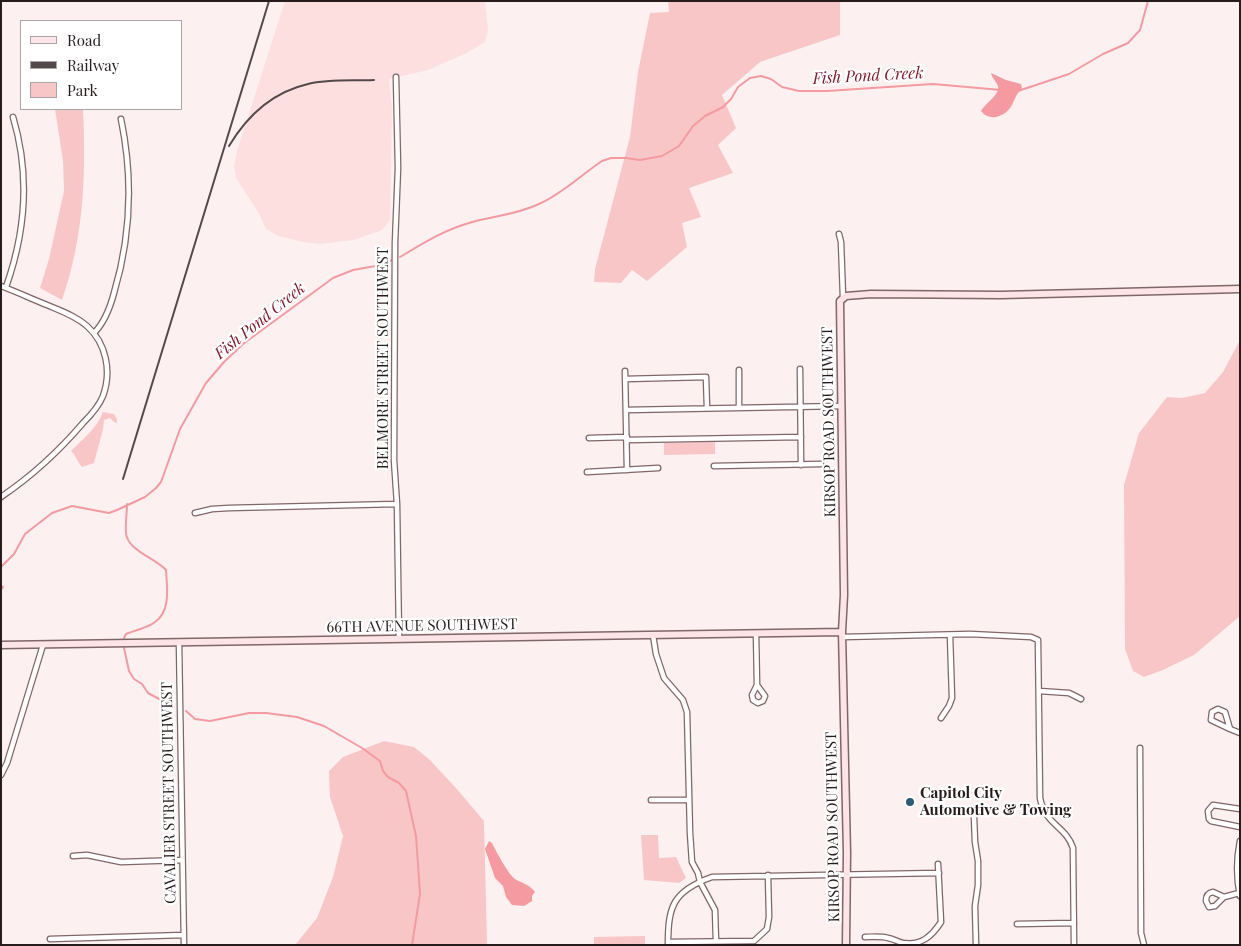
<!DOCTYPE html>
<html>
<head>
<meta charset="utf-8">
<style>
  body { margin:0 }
  #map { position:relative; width:1241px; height:946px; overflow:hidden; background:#fcf0f1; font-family:"Playfair Display",serif }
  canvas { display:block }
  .frame { position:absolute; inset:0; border:2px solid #271c1d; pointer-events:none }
  .legend { position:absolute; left:20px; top:20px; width:162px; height:90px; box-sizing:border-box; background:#fff; border:1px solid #a9a4a5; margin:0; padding:6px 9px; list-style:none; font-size:15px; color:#271c1d }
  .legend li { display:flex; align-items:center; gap:10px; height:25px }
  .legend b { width:25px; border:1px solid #a9a4a5 }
</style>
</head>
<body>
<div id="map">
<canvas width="1241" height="946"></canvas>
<div class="frame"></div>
<ul class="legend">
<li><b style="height:6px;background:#fde4e6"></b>Road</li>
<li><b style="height:6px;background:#54494a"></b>Railway</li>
<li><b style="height:14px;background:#f9c6c8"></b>Park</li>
</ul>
</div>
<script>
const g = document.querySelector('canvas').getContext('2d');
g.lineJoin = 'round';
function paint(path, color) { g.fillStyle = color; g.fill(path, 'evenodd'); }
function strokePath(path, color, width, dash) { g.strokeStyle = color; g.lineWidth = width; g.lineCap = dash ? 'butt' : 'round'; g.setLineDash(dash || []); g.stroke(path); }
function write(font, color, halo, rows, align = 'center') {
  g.font = font + ' "Playfair Display",serif'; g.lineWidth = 4.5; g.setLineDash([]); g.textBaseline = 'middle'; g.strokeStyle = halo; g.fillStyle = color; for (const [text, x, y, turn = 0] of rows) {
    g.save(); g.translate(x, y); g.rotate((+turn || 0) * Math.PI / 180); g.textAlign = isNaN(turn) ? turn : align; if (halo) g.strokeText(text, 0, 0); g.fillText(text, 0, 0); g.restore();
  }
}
const built = new Path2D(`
  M285,1H485L488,30L485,42L467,53L428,70L389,79L392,108L390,220L382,230L354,240L320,244L303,242L278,236L266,229L258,212L236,178L234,165L238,148Z`);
const green = new Path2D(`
  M668,1H840V35L760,62L722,95L736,128L718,145L733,173L689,188L701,217L682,223L687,247L647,281L632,270L621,283L594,282L595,269L630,137L638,72L650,13L669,12Z
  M55,109H83C86,176 84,236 62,300L40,288L49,259L64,191L63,161Z
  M1240,340V616L1194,655L1163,670L1144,677L1133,671L1125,649L1124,485L1139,433L1167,397L1182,398L1205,393L1223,372Z
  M103,412L114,414L117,419V423L114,422L110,418L104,420L103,429L94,463L82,467C77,462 76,455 71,451C83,439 97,428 103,412Z
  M715,442V454L664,455V443Z
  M384,741L414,747L429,759L456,788L484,821L487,945H295L317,918L333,877L343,836L330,797L329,771L343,757Z
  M641,835H658L659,858L676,857L686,878L679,883L644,880Z
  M645,936V945H594V937Z`);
const water = new Path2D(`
  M991,73L1006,80L1021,84L1022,88C1011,99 1015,112 996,117C990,118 985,116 981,111C986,102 1003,93 997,84C995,80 992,78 991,73Z
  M489,841L492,843C496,851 508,874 515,879C522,883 530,885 535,892L532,896V901L524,906L512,905L506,897L503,886L495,878L485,849Z`);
const stream = new Path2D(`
  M1018,91L1069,74L1103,54L1128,43L1140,30L1148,1
  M400,257C422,244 444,230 469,223C492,216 516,215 539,204C562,194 581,175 602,161L611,158H626L640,160L662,156L679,146L693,126L705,116L723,107L731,99L738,87L750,78L761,76L771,79L782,87L799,91H827L933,84L1001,90
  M1,567L14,554L25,534L52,513L72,506L109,513L117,510L145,497L156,488L161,482L180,429L206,383L224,362L243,344L333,278L353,270L381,265L392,260
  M1,586L3,587L1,590
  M124,638L126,634C135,630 148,628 155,622C171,611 167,587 166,570C155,558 127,550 126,533C125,523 127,514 127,504
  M124,648L129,671L134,679L142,684L148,693L174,707
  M186,711L195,719L210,721L249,713H266L297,717L324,726L362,748L380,761L383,771L388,777L399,783L406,791L416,836L420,894L412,945`);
const street = new Path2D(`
  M396,77L398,168L395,243L394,460L397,504L399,639
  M839,234L841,242L843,297
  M1,286C17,292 32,299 47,305C61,311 76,316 87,326C106,343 112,371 103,396C99,406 91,415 83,423C59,451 32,476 1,497
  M6,287C26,231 30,174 13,117
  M94,333C105,322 110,308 114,293C131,236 133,177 121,119
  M800,369L801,465
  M739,370V408
  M625,371L627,470
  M625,379L706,377L707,408
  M626,410L842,406
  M589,438L627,437
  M627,440L801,437
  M714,466L821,464
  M587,472L658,468
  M195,513L212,509L229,508L397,504
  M756,633L757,685
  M653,635L656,654L664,678L683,700L687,712L690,833L692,862L698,873L700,882L715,910L716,941
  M843,637L970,634L1031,637L1038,640L1040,798C1045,825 1066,826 1073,848L1074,945
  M179,642L184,945
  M757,685L765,696L763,701L758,703L753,700L752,695Z
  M1039,691L1069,693L1081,699
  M1218,709L1225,712L1230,729L1211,720L1212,712Z
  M941,718L949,706L952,698L950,635
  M1230,729L1240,733
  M1140,748L1141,933L1144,945
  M1,775L7,763L43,645
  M651,800H689
  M1240,809L1213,805L1208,811L1209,819L1211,821L1240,827
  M974,817L975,842L978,861V885L975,906L976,945
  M1240,841C1236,861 1236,877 1240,896
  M73,856L87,855L121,862L182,860
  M1213,892L1224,897L1215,906L1209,907L1206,901C1206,895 1208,893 1213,892Z
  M1224,897L1239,893
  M1017,924L1074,923
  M865,937C873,937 881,936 888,938C894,939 898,942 903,943C921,946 932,936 941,922L938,864
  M50,939L184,935
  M668,942L754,941L767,929L769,917L768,875
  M668,945C668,906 673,891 712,877L939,873`);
const secondary = new Path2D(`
  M1,645L842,632
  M846,945L847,853L842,632L844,595L840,301L846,296L871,294L1001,295L1240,289`);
const rail = new Path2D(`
  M229,146C247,116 273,92 308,84C329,79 352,81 374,80
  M123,479L269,1`);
const markers = [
  [910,802,5,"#285c78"]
];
const streetNames = [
  ["BELMORE STREET SOUTHWEST",383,358,-90],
  ["KIRSOP ROAD SOUTHWEST",829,422,-91],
  ["66TH AVENUE SOUTHWEST",422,626,-1],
  ["CAVALIER STREET SOUTHWEST",169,793,-91],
  ["KIRSOP ROAD SOUTHWEST",833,827,-91]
];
const poiNames = [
  ["Capitol City",920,793],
  ["Automotive & Towing",920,810]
];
const waterNames = [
  ["Fish Pond Creek",868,76,-3],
  ["Fish Pond Creek",260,321,-39]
];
paint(built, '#fedfe0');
paint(green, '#f9c6c8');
paint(water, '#f49aa0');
strokePath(stream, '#f49aa0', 2);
strokePath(street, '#7f6667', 7);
strokePath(secondary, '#7f6667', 9);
strokePath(street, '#fff', 4.5);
strokePath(secondary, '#fde4e6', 6);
strokePath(rail, '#54494a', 2);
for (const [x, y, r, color] of markers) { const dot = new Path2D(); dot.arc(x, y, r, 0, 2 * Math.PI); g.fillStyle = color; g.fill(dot); strokePath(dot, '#fff', 2); }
write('15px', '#271c1d', '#fff', streetNames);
write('bold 15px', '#271c1d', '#fff', poiNames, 'left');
write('italic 16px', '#81182d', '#fff', waterNames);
</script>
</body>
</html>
